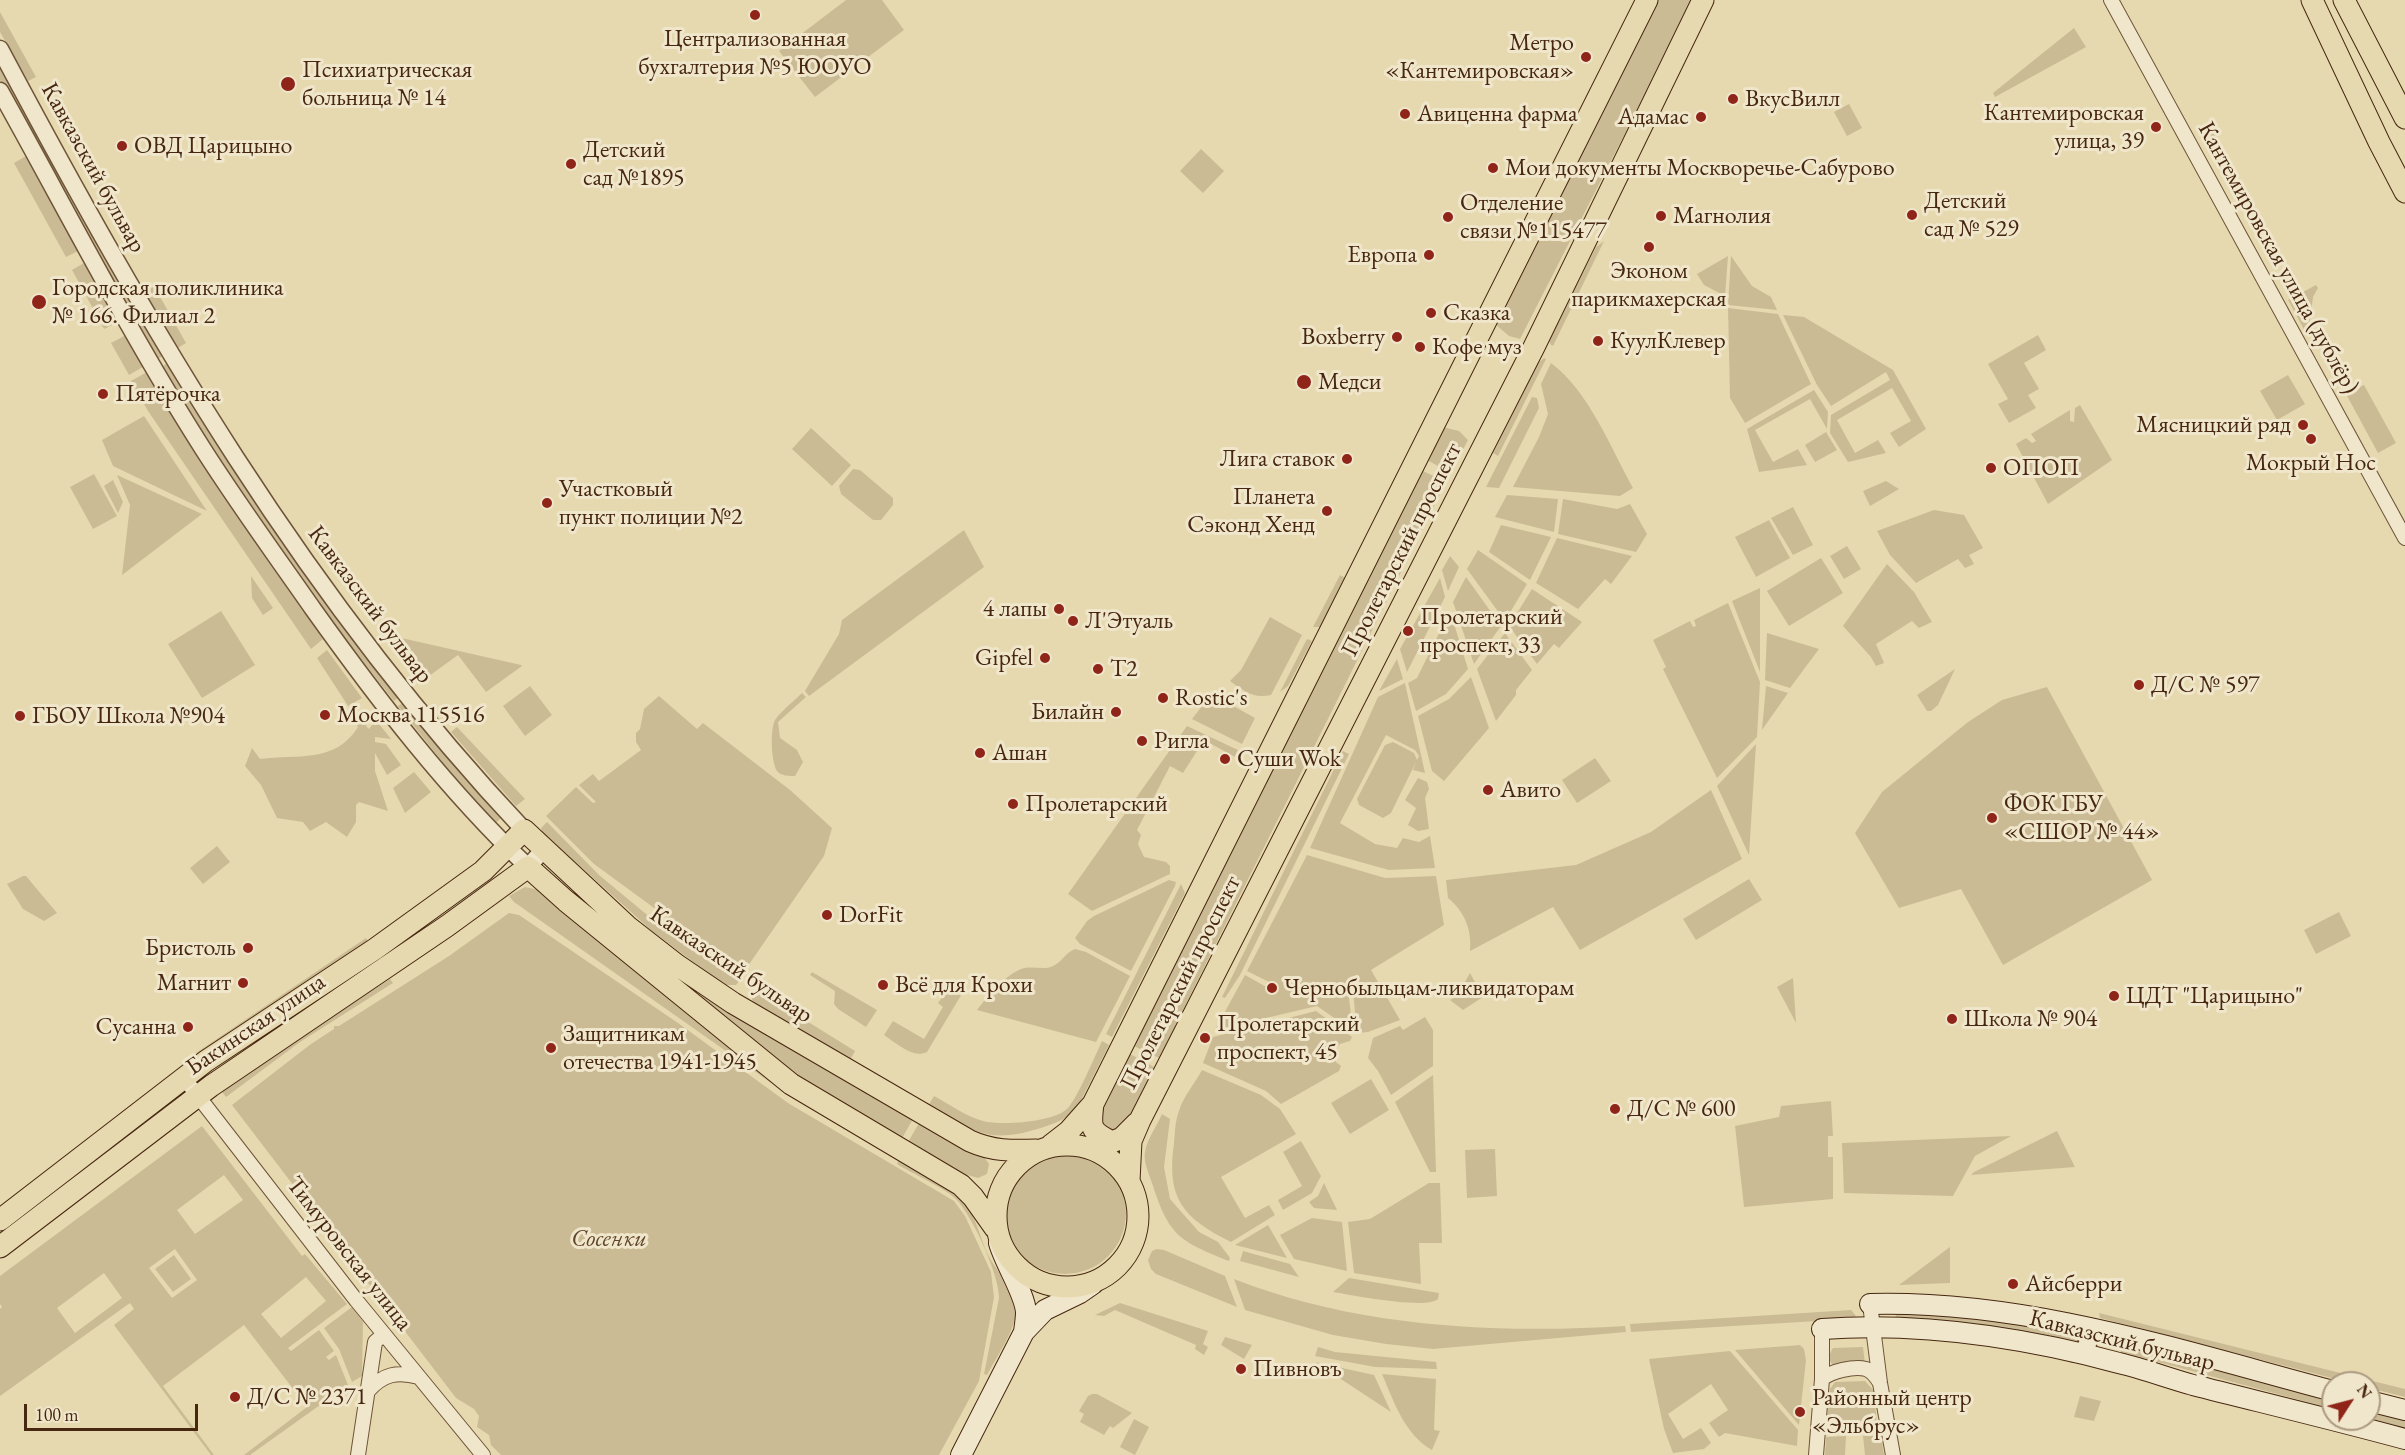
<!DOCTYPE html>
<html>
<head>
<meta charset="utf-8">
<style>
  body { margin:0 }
  #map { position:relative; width:2405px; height:1455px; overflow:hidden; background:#e6d9af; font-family:"EB Garamond",serif }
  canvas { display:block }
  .north { position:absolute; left:2321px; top:1371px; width:60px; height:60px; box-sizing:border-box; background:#efe6cb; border:2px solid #ac9a80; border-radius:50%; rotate:54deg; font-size:16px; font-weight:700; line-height:24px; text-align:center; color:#472710 }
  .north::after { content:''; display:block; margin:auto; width:21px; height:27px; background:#8f2418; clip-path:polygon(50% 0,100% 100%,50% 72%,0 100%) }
  .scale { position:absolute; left:24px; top:1404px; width:174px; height:27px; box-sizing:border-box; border:3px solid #472710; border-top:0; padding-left:8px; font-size:18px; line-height:21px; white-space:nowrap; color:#472710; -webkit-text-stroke:4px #efe6cb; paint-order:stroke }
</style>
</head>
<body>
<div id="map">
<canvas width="2405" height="1455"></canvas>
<div class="north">N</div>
<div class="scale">100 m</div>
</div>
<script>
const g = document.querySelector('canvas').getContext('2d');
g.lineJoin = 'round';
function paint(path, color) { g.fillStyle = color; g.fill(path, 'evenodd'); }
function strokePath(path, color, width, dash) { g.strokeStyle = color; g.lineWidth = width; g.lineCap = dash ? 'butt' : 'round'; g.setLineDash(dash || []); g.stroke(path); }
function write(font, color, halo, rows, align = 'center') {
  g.font = font + ' "EB Garamond",serif'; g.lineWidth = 6; g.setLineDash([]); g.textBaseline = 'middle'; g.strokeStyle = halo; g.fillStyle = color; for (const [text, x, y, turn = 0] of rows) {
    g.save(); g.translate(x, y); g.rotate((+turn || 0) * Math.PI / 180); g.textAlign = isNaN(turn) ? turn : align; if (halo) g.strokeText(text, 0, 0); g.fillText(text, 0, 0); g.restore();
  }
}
const green = new Path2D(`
  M846,0H882L904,30L815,97L779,51Z
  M1657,0H1693L1520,339L1509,336L1495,324Z
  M0,12L36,77L28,81L0,32Z
  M2074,28L2086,47L1995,97L1993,93Z
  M0,66L39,137L34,141L0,80Z
  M1849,104L1862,128L1847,136L1834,112Z
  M2213,132L2227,156L2217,162L2203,138Z
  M43,145L164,355L158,359L39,148Z
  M1201,149L1224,171L1203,193L1180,171Z
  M26,156L78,251L66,257L14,163Z
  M1604,241L1553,346L1551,345L1549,341L1596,247Z
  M1728,256L1725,296L1704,285L1697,274Z
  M1731,256L1752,286L1771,297L1777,310L1728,305Z
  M84,263L116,323L104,329L72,270Z
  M2316,285L2318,288L2313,297L2308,337L2288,300Z
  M154,286L186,343L176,349L145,293Z
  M1728,308L1778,314L1811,384L1745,423L1730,398Z
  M1783,315L1804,317L1893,370L1926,429L1899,447L1890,433L1911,421L1892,388L1837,420L1855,453L1878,440L1886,453L1848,462L1830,433L1831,415L1890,380L1886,372L1831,406L1817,385Z
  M126,335L143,367L129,375L111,343Z
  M2038,335L2046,350L2024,363L2039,389L2028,395L2036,408L2009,423L1998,404L2008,399L1988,364Z
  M1544,358L1546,359L1498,456L1493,453L1537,364Z
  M169,362C237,480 319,588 399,697L394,701L333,623L211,447L163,366Z
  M1551,363C1588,390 1611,448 1633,488L1620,496L1513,487L1539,437L1548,414L1541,384Z
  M147,372L163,402L323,639L311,649L148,411L131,381Z
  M2288,375L2305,404L2277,420L2260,391Z
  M2364,385L2396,443L2378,453L2346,394Z
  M1814,390L1828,412L1827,429L1810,399L1755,430L1773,462L1798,449L1807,465L1759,472L1747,429Z
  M1532,397L1537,398L1539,408L1499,488L1486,487Z
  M2080,405L2112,460L2048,504L2016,444L2026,438L2032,443L2036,441L2031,434L2070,410V421L2074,422L2075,408Z
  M144,416L207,511L113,466L102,440Z
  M1443,427L1459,431L1468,440L1451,473L1427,460Z
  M811,428L851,465L832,486L792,449Z
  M1826,432L1837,450L1815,462L1805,445Z
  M853,469L860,470L893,498V505L881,520H873L841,494L839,486Z
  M1423,471L1446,482L1159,1058L1134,1046Z
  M94,474L117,516L93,529L70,487Z
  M117,475L202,514L122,575L130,505Z
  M113,480L123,502L118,513L104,486Z
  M1886,481L1899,489L1870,506L1863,491Z
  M1507,495L1558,499L1554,532L1495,517Z
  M1563,499L1617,509L1630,504L1647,534L1636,552L1558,534Z
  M1793,507L1813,545L1793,555L1771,518Z
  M1934,510L1964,515L1983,548L1969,555L1974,564L1965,568L1958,559L1916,583L1890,555L1877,531Z
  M1769,520L1790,558L1756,577L1735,537Z
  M1501,525L1551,537L1530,580L1489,552Z
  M964,530L984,567L809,696L805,691L839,634L842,620Z
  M1557,538L1632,556L1611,584L1605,579L1578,609L1536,583Z
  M1847,546L1861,569L1844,579L1830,556Z
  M1478,550L1527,584L1505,621L1467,569Z
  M1450,556L1459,567L1448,591L1442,570Z
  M1821,558L1843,593L1789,626L1767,591Z
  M1887,564L1914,592L1932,622L1919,628L1912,621L1876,644L1884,663L1876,666L1871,657L1843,626Z
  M1340,575L1347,579L1322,627H1313Z
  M251,576L273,608L263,615L252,598Z
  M1466,577L1501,626L1474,664L1453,602Z
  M1440,578L1445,597L1407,672L1400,649Z
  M1760,588V672L1732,601Z
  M1532,589L1582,622L1559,648L1554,644L1537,664L1509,626Z
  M1728,603L1760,682L1757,737L1717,778L1663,669L1666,667L1653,640L1690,621L1693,627L1696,626L1694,620Z
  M221,611L255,665L202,698L168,644Z
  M1450,611L1468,669L1446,694L1416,711L1408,683L1417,678Z
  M1270,617L1302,635L1271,695C1253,699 1244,691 1230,681L1241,670Z
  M1505,633L1532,670L1516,690V695L1496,721L1477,669Z
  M1767,633L1819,649L1790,688L1765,680Z
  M397,637L521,665L522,666L486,692L458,655L429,676Z
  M1307,639L1312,641L1288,686L1280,692Z
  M327,650L362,698L348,706L317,658Z
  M1397,659L1403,679L1379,691Z
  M1955,669L1938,705L1931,711H1927L1917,695Z
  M1471,677L1489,728L1444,781L1432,771L1418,716L1449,699Z
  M1405,683L1425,773L1413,770L1416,762L1391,813L1383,818L1359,805L1357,799L1385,745L1393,742L1414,753L1417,760L1419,756L1415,750L1386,735L1340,823L1375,844L1397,848L1403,838L1419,842L1430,836L1435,868L1389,870L1310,848L1378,697Z
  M530,686L552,715L525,736L503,706Z
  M1766,686L1788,693L1762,730Z
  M2047,687L2152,880L2003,965L1961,889L1899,908L1855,833L1882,792L1968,722L2002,700Z
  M802,693L806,697L778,722L780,738L797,750L803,762L795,776C789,776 781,776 777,771C771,762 770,729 775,720C782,710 794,701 802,693Z
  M659,696L697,729L703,723L790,790L832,828L824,856L743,973L594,864L546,816L576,787L593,803L596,802L579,785L593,774L599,781L641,750L636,742V733L640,729L644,709Z
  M1209,697L1219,698L1255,718L1242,744L1192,719Z
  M404,702L458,770L501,818L496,823L452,774L398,706Z
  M371,713L374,716L366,726L369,729L376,720L391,739L375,737V742L386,744L401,765L387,775L375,753V771L388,811L359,802L356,805V822L347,837L326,822L310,831L303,822L277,818L261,785L245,766L252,748L260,759C297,754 335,764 358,727L356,724Z
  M1187,726L1238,750L1235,757L1204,740L1183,773L1170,766L1137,830L1141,835L1138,844L1144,857L1166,862L1170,866V874L1092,911L1068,894Z
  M457,727L525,799L516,806L451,732Z
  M1756,744L1749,855L1717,786Z
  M1343,751L1349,754L1240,975L1225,998L1222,997Z
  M1595,758L1611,781L1577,803L1562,780Z
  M414,772L431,792L405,813L393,788Z
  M1418,778L1427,782L1429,789L1425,798L1429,829L1418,831L1408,825L1416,808L1405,800Z
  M1711,790L1742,859L1580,950L1553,907L1470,951C1472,930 1465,912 1448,898L1446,880L1576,865L1651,832Z
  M547,822L599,875L646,914L741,979L736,985H724L652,931L542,832L541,828Z
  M217,846L230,862L203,884L190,868Z
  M1307,855L1385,878L1436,876L1444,925L1371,970L1400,1020L1368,1032L1357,1033L1353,991L1348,990L1353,1031L1317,1006L1215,1030L1245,975L1270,989L1273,984L1247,971Z
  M23,876H26L57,913L44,921L23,909L7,884Z
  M1749,879L1762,900L1696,940L1683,919Z
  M1169,880L1176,882L1175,886L1131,971L1080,944L1075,938L1087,921L1094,916Z
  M1181,884L1185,893L1112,1037L1106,1034Z
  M525,887L539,890L787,1094L514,902L509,896Z
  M2339,912L2351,936L2316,954L2304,930Z
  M509,913L519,915L678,1023L788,1103L954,1201L965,1216L991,1272L994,1297L979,1381L939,1455H501L491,1445L489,1435L477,1427L479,1416L474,1409L456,1398L232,1105L311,1044L334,1029V1026H339L449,956Z
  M366,938L369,943L198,1057L196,1053Z
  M1075,949L1086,952L1130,976L1096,1042L977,1010C988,996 1004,976 1021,969C1032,965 1043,971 1053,966C1062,962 1065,953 1075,949Z
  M812,972L877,1010L866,1027L838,1009L834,1004L835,991L810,975Z
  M1470,973L1483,997L1463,1010L1450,1000L1457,996Z
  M667,975L913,1119L901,1140L796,1078Z
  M1793,978L1796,1023L1777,987Z
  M390,979L393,983L300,1042L226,1097L222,1092L295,1041Z
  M951,985L963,992L927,1052C913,1059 896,1043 884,1035L893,1021L924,1039L943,1007L938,1003Z
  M755,989L855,1051L849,1062L755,1004L752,1000Z
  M1316,1011L1352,1037L1350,1041L1340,1044L1335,1050L1336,1062L1341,1066L1339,1071L1281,1104L1266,1091L1203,1063L1213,1037Z
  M1425,1017L1433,1030V1066L1391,1095L1378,1071L1368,1058L1373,1038L1400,1026L1403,1030Z
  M1102,1041L1109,1045L1079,1104C1069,1118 1057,1123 1041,1128C986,1145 975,1131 928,1106L934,1096C949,1104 967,1117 983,1121C1002,1126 1055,1122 1068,1108C1079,1095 1094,1058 1102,1041Z
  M1130,1054L1154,1067L1121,1133L1117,1136L1097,1123Z
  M1202,1070L1261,1095L1280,1109L1296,1134L1221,1177L1245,1218L1269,1205L1275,1215L1231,1242C1183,1218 1166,1199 1174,1143C1175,1133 1175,1121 1179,1111C1183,1097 1195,1083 1202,1070Z
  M1433,1075L1436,1172H1430L1395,1102Z
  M1371,1079L1389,1110L1350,1134L1331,1103Z
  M1831,1101L1833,1136H1828V1157H1833V1199L1744,1207L1735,1126L1779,1117L1781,1106Z
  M1162,1114L1170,1119L1164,1167L1170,1199L1199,1232L1218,1242L1230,1258L1229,1261C1179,1241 1169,1236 1152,1183C1149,1174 1143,1161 1145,1152C1147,1139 1157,1126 1162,1114Z
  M919,1123L982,1154L989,1164L987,1174L978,1178L964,1174L907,1144Z
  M202,1126L302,1256L305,1254L347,1304L288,1348L291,1351L319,1330L334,1351L326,1357L329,1360L336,1355L348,1385L250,1455H244L307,1407L244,1325L163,1386L214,1455H211L114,1325L134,1309L130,1303L0,1396V1309L2,1307L0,1304V1276ZM224,1175L243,1200L195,1234L177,1210ZM175,1249L197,1280L172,1298L149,1268ZM104,1273L122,1298L75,1333L57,1308ZM306,1277L326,1301L281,1338L261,1314Z
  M2057,1131L2075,1167L1971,1175L1974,1172Z
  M2011,1136L1975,1156L1953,1196L1844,1193L1842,1143Z
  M1301,1141L1321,1176L1312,1193L1283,1210L1278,1200L1302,1186L1283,1152Z
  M1495,1149L1497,1196L1467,1198L1465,1150Z
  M1004 1213a61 61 0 1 1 122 0a61 61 0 1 1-122 0Z
  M899,1159C914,1168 947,1183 958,1195C973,1210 978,1229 985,1248C993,1270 1017,1287 1016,1313C1014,1332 996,1358 987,1375L984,1374L999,1298C999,1274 973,1218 957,1200C947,1189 911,1173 897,1164Z
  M1324,1183L1337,1210L1314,1208L1309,1202L1318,1196Z
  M1429,1183H1440L1442,1243H1419L1421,1284L1354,1273L1348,1222L1370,1219Z
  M1312,1218L1342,1222L1347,1271L1294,1259L1280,1235Z
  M1268,1225L1287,1258L1235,1245Z
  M1950,1247V1283L1899,1285Z
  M1157,1249L1164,1250L1225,1276L1237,1307L1156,1274L1151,1269L1148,1260L1152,1251Z
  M1243,1251L1290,1264L1299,1277L1240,1261Z
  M174,1255L191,1279L173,1292L155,1269Z
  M1349,1278L1439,1293L1438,1299C1427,1310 1351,1295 1333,1292Z
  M1234,1279C1356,1327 1495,1334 1625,1326L1626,1332L1433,1349L1386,1344L1333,1335L1245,1310Z
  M1120,1303L1208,1331L1203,1344L1208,1347L1204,1355L1195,1349L1196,1345L1115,1310L1104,1316L1095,1315Z
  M352,1307L363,1322L362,1376L352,1382L339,1349L324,1328Z
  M1851,1310L1856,1316L1852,1319L1631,1332L1630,1324Z
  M1895,1310L1926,1311L2083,1335L2081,1342C2020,1330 1959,1318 1896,1318Z
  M2099,1313L2405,1389V1397L2369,1388V1383H2351L2100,1318Z
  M1225,1337L1252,1345L1244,1359L1221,1345Z
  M2119,1344L2333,1399V1409L2121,1352Z
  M1800,1345L1804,1349L1806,1360L1799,1425L1735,1350Z
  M1318,1347L1335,1352L1436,1362L1437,1369L1375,1367L1315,1356Z
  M1863,1347L1865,1364L1835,1367C1828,1361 1828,1356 1833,1348Z
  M1730,1351L1798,1430L1797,1446L1725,1433L1719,1437L1709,1423L1728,1410L1711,1384L1668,1414L1683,1439L1701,1428L1711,1443L1704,1449L1673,1453L1664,1429L1649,1359Z
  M1315,1362L1374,1375L1391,1412Z
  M1382,1374L1436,1379L1434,1430L1440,1431L1432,1450C1405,1435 1394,1402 1382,1374Z
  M1865,1381L1874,1391L1877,1425L1826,1427L1830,1389L1835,1382Z
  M1092,1394H1097L1132,1413L1113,1428L1110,1426L1104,1435L1080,1422L1084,1414L1079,1411L1088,1396Z
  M2080,1396L2101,1401L2094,1421L2074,1417Z
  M2369,1409L2405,1419V1428L2369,1418Z
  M1134,1419L1149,1427L1135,1455L1120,1447Z
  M1846,1436L1845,1455H1825L1826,1437Z
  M1863,1436H1881L1884,1455H1865Z`);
const minor = new Path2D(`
  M2111,0L2405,538
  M184,1078L356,1300L483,1455
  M1870,1304L1880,1383L1893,1455
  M1822,1379C1831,1371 1854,1366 1866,1369C1872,1371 1877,1378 1880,1383
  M368,1391C383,1374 397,1371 419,1377
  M358,1455L375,1342L384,1334
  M1816,1455L1822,1379V1329`);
const tertiary = new Path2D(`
  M0,49C149,329 305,598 524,830
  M0,91C67,211 129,333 203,449C238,504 276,556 313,609C378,700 447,790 528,867L544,849
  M2073,1353L2082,1351L2088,1344L2085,1331L2078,1327`);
const secondary = new Path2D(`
  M999,1243C1005,1264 1025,1294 1026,1312C1026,1318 1025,1325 1024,1332
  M1870,1304C2028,1300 2182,1351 2333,1391
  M1822,1329C1923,1322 2022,1337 2119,1363C2144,1369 2168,1378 2193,1385C2264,1403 2335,1420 2405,1439
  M2369,1401L2405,1410
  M961,1455L1024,1332L1045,1310L1080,1293L1093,1284`);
const primary = new Path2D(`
  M2312,0L2379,142L2405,192
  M2344,0L2405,118
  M1093,1104C1090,1128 1090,1131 1112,1142L1122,1138L1137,1123
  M1051,1145L1069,1131L1093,1104L1647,0
  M996 1216a71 71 0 1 1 142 0a71 71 0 1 1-142 0Z
  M1129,1181L1131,1141L1140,1120L1534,347L1703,0
  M0,1220L206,1061L375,949L483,871L524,830L627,926L677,965L733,1003L970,1141C992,1151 1012,1151 1036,1150
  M0,1247L211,1086L447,926L528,867L566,901L791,1084L961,1185L973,1197L995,1228`);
const markers = [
  [755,15,6,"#8f2418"],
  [1586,57,6,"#8f2418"],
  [288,84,8,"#8f2418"],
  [1733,99,6,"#8f2418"],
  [1405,114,6,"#8f2418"],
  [1701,117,6,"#8f2418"],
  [2156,127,6,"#8f2418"],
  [122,146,6,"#8f2418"],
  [571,164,6,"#8f2418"],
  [1493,168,6,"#8f2418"],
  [1912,215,6,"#8f2418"],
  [1661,216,6,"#8f2418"],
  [1448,217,6,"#8f2418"],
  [1649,247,6,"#8f2418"],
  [1429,255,6,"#8f2418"],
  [39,302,8,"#8f2418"],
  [1431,313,6,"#8f2418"],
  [1397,337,6,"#8f2418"],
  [1598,341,6,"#8f2418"],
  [1420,347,6,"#8f2418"],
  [1304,382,8,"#8f2418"],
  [103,394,6,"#8f2418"],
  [2303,425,6,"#8f2418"],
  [2311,439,6,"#8f2418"],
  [1347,459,6,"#8f2418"],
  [1991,468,6,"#8f2418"],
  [547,503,6,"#8f2418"],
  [1327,511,6,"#8f2418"],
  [1059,609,6,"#8f2418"],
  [1073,621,6,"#8f2418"],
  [1408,631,6,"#8f2418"],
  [1045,658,6,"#8f2418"],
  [1098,669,6,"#8f2418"],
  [2139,685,6,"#8f2418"],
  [1163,698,6,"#8f2418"],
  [1116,712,6,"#8f2418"],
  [325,715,6,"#8f2418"],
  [20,716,6,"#8f2418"],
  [1142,741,6,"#8f2418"],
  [980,753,6,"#8f2418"],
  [1225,759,6,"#8f2418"],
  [1488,790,6,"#8f2418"],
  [1013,804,6,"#8f2418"],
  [1992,818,6,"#8f2418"],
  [827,915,6,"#8f2418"],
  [248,948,6,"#8f2418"],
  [243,983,6,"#8f2418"],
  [883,985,6,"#8f2418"],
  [1272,988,6,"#8f2418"],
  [2114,996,6,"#8f2418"],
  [1952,1019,6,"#8f2418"],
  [188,1027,6,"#8f2418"],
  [1205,1038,6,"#8f2418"],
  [551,1048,6,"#8f2418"],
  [1615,1109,6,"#8f2418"],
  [2013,1284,6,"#8f2418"],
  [1241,1369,6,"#8f2418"],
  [235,1397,6,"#8f2418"],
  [1800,1412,6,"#8f2418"]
];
const poiNames = [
  ["Централизованная",755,39,"center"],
  ["бухгалтерия №5 ЮОУО",755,67,"center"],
  ["Метро",1574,43,"right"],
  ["«Кантемировская»",1574,71,"right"],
  ["Психиатрическая",302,70],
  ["больница № 14",302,98],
  ["ВкусВилл",1745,99],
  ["Кантемировская",2144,113,"right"],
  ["улица, 39",2144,141,"right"],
  ["Авиценна фарма",1417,114],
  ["Адамас",1689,117,"right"],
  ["ОВД Царицыно",134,146],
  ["Детский",583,150],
  ["сад №1895",583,178],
  ["Мои документы Москворечье-Сабурово",1505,168],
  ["Детский",1924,201],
  ["сад № 529",1924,229],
  ["Отделение",1460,203],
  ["связи №115477",1460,231],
  ["Магнолия",1673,216],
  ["Европа",1417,255,"right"],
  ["Эконом",1649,271,"center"],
  ["парикмахерская",1649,299,"center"],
  ["Городская поликлиника",52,288],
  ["№ 166. Филиал 2",52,316],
  ["Сказка",1443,313],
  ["Boxberry",1385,337,"right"],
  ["КуулКлевер",1610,341],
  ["Кофе муз",1432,347],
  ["Медси",1318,382],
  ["Пятёрочка",115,394],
  ["Мясницкий ряд",2291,425,"right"],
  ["Лига ставок",1335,459,"right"],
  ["Мокрый Нос",2311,463,"center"],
  ["ОПОП",2003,468],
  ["Участковый",559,489],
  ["пункт полиции №2",559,517],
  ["Планета",1315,497,"right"],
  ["Сэконд Хенд",1315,525,"right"],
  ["4 лапы",1047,609,"right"],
  ["Пролетарский",1420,617],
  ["проспект, 33",1420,645],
  ["Л'Этуаль",1085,621],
  ["Gipfel",1033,658,"right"],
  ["T2",1110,669],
  ["Д/C № 597",2151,685],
  ["Rostic's",1175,698],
  ["Билайн",1104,712,"right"],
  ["Москва 115516",337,715],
  ["ГБОУ Школа №904",32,716],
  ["Ригла",1154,741],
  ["Ашан",992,753],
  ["Суши Wok",1237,759],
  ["Авито",1500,790],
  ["Пролетарский",1025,804],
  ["ФОК ГБУ",2004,804],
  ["«СШОР № 44»",2004,832],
  ["DorFit",839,915],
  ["Бристоль",236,948,"right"],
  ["Магнит",231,983,"right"],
  ["Всё для Крохи",895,985],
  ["Чернобыльцам-ликвидаторам",1284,988],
  ["ЦДТ \"Царицыно\"",2126,996],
  ["Школа № 904",1964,1019],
  ["Пролетарский",1217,1024],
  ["проспект, 45",1217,1052],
  ["Сусанна",176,1027,"right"],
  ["Защитникам",563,1034],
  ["отечества 1941-1945",563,1062],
  ["Д/C № 600",1627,1109],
  ["Айсберри",2025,1284],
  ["Пивновъ",1253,1369],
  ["Д/C № 2371",247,1397],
  ["Районный центр",1812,1398],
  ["«Эльбрус»",1812,1426]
];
const streetNames = [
  ["Кавказский бульвар",93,168,61],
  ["Кантемировская улица (дублёр)",2278,258,61],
  ["Пролетарский проспект",1402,550,-63],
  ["Кавказский бульвар",370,605,53],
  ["Кавказский бульвар",731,965,34],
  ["Пролетарский проспект",1181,983,-63],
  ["Бакинская улица",256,1025,-34],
  ["Тимуровская улица",349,1254,52],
  ["Кавказский бульвар",2122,1341,14]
];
const parkNames = [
  ["Сосенки",609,1239]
];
paint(green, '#cbbb94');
strokePath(minor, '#6f5438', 16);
strokePath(tertiary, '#6f5438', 19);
strokePath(secondary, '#472710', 22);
strokePath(primary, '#472710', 23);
strokePath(minor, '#efe6cb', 14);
strokePath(tertiary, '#efe6cb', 16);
strokePath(secondary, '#efe6cb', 20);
strokePath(primary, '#e6d9af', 21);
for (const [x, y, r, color] of markers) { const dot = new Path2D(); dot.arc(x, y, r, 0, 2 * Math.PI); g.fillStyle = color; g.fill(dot); strokePath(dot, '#efe6cb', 2); }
write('24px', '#472710', '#efe6cb', poiNames, 'left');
write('24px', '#472710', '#efe6cb', streetNames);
write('italic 24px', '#61452a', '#efe6cb', parkNames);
</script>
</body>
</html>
